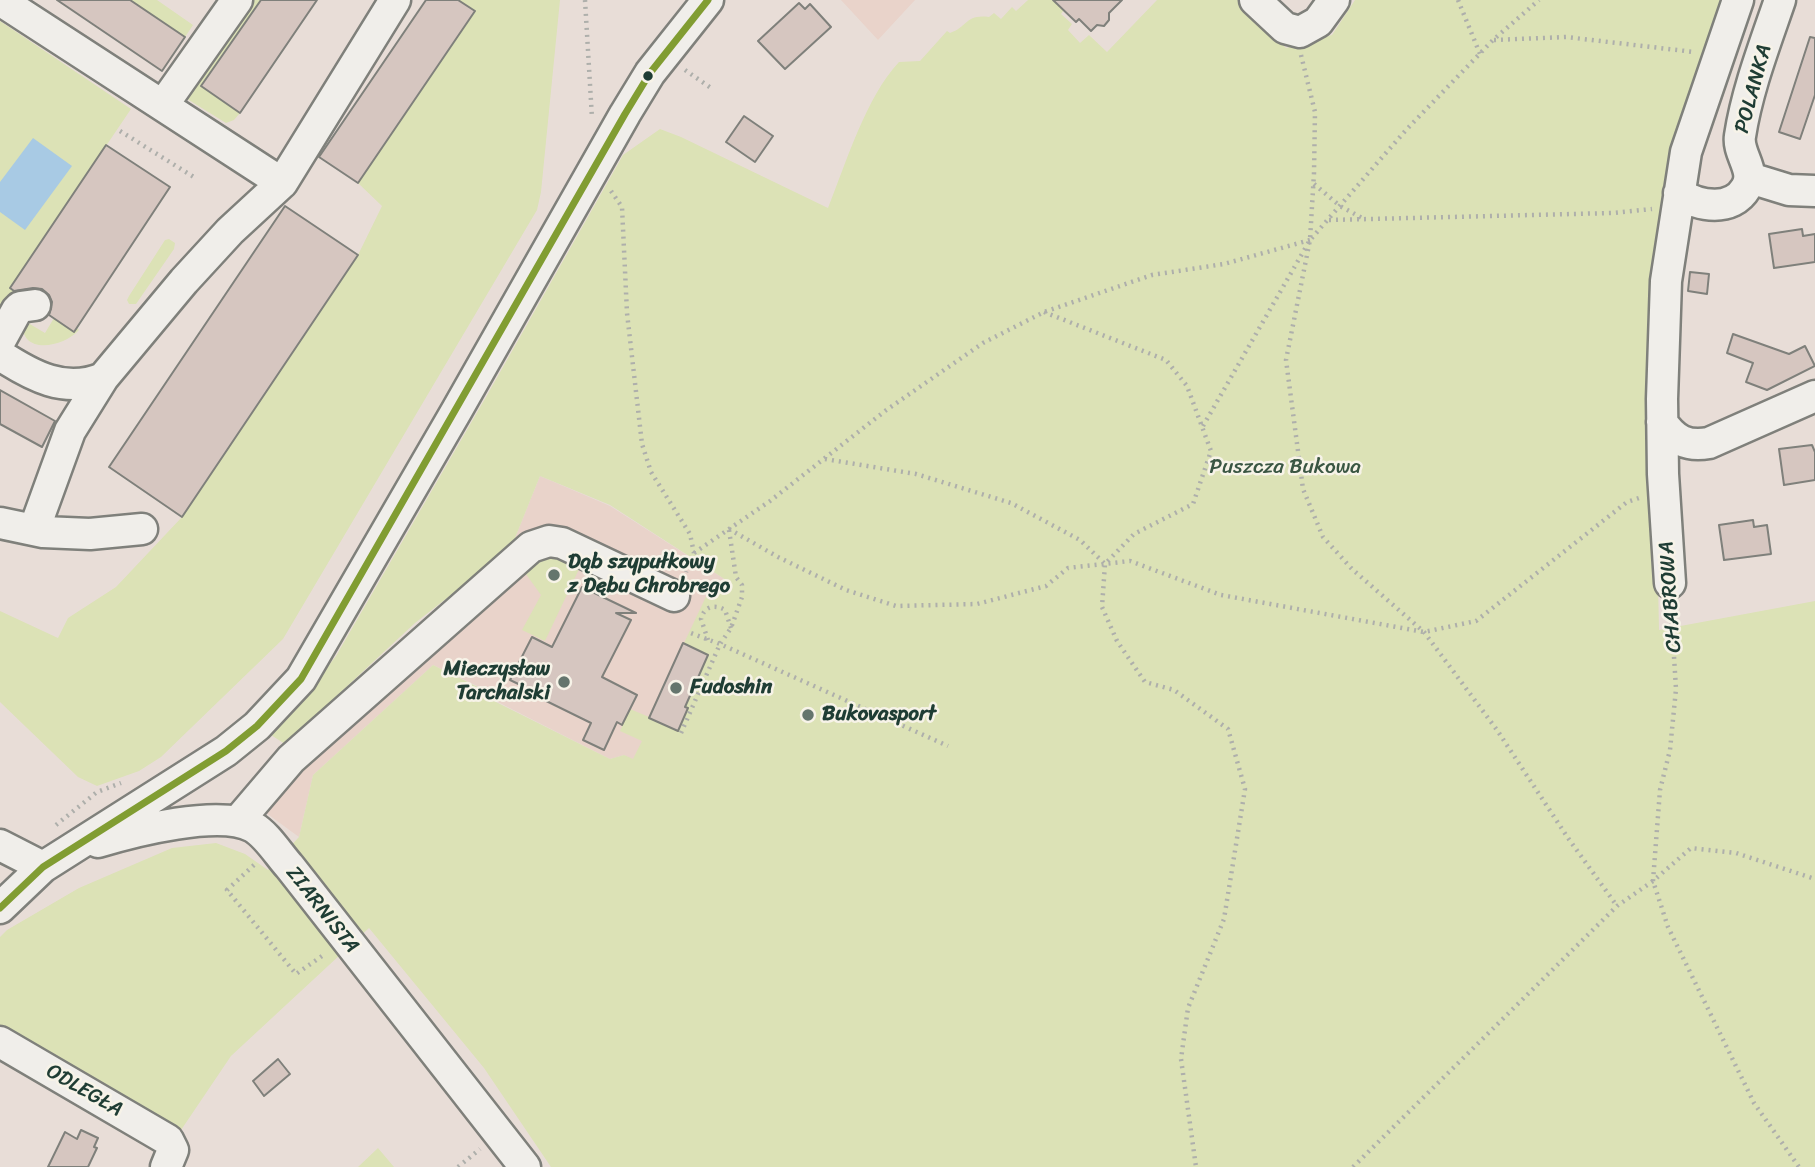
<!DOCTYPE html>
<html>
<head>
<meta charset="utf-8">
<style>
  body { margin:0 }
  canvas { display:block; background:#e8ddd7 }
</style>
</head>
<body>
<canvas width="1815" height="1167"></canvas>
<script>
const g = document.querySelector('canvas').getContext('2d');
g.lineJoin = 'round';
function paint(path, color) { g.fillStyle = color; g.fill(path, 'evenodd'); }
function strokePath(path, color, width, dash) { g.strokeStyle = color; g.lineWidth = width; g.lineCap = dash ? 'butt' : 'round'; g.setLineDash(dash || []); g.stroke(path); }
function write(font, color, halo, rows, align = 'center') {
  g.font = font + ' Sriracha,sans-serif'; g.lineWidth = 5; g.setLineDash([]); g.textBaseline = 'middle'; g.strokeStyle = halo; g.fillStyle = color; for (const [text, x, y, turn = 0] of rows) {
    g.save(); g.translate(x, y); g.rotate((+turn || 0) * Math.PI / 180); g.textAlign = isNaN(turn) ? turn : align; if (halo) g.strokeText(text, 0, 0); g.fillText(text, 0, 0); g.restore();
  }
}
const built = new Path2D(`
  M841,0H915L878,40Z
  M540,476L610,506L726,580L633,760L624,755L610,759L488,697L490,692L433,665L313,775L299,837L240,794L511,548Z`);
const green = new Path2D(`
  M130,0H157L193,25L185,37Z
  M245,0H261L202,86L240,113L234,120L226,123L184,97Z
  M458,0H560L541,192L537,210L283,639L161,757L139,771L97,786L78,777L0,702V611L58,638L68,618L116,587L182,517L358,255L382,206L358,183L475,12Z
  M1028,0H1059L1066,7L1061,14L1072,24L1068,30L1080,43L1089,35L1107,52L1157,0H1238L1286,48L1332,35L1355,0H1732L1681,148L1655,433L1659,630L1815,601V1167H551L484,1068L369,928L231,1056L177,1136L0,1030V937L7,930L79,888L172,848L216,843L245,854L268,870L299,837L313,775L433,665L490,693L488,698L610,759L624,755L633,759L642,741L620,731L630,709L649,717L711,586L726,580L610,505L540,476L511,548L415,623L285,744L271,735L304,697L336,656L486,397L623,155L660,129L681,137L828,208C846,163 866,97 899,62L920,61L947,31L950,33C968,27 965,14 989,17L994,13L1001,19L1012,7L1016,11Z
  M0,21L131,109L10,288L20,295L0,312Z
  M169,239L175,243L174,249L136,304H129L127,300L129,296L165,240Z
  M54,318L74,331L77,328L79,330C63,348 18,356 23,320L45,333Z
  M550,554L581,565L545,641L522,630L541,595L518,563Z
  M378,1148L394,1167H358Z`);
const water = new Path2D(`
  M33,138L72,166L25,230L0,212V182Z`);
const building = new Path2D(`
  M57,0H130L185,37L162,71Z
  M261,0H317L240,113L201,86Z
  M426,0H458L475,11L358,183L319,157Z
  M1053,0H1122L1109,13V20L1104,26L1097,25L1091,31L1079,19L1076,22Z
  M799,3L805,9L810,4L831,27L785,69L758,41Z
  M1810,37L1815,38V95L1800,139L1779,132Z
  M744,116L773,136L755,162L726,142Z
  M106,145L170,187L74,332L49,315L52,302L49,295L42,289L33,288L14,291L10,288Z
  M285,206L358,255L182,517L109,467Z
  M1802,229L1803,236L1815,234V262L1774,268L1769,234Z
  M1690,272L1709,274L1707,294L1688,291Z
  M1733,334L1789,354L1805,346L1815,366L1767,390L1746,382L1753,363L1727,353Z
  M0,390L55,421L42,447L0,424Z
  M1812,445L1815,452V480L1784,485L1779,449Z
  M1753,520L1754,527L1767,525L1771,554L1724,560L1719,525Z
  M582,587L636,613H616L631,620L602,677L637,695L622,725L617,722L604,750L583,740L591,723L530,693L531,690L510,680L532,637L552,647Z
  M683,643L708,655L685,707L688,708L678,731L649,718Z
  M278,1059L290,1074L264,1096L253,1081Z
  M81,1130L98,1138L94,1147L97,1148L88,1167H48L65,1132L77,1139Z`);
const path = new Path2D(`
  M585,0L592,118
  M1458,0L1480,54
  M1494,40L1566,37L1694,52
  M1301,55L1315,112L1314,173L1310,240L1286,360L1303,489L1323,537L1352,569L1424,632L1497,730L1568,838L1617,906
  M685,70L711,88
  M120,131L197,179
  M1314,184L1340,206L1364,219
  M611,191L622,207L627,313L642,444L651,472L690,534L694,553L686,572
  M1329,220L1613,213L1652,209
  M1044,312L1166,360L1187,386L1211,451L1193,504L1134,534L1105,564L1102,607L1117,641L1145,682L1174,690L1228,729L1245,789L1224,919L1188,1008L1181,1059L1196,1167
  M1203,426L1310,240L1406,130L1493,40L1539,0
  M825,459L916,474L1011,503L1080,540L1104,563
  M729,529L778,557L846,590L896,606L977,604L1046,586L1068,568L1130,561L1221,595L1424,632L1476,621L1627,502L1639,498
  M729,530L736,577L742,585V597L731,628L720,644L948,746
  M694,553L770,501L885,411L983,343L1044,312L1152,275L1224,264L1310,240
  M1671,608L1676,689L1670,750L1660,790L1653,881L1668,927L1754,1103L1799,1167
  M708,640L701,619C704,606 715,604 725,610L731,628
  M681,733L720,644L688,632
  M56,825L97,792L121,783
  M254,865L227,890L296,974L325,954
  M458,1167L480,1149
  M1353,1167L1617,906L1653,881L1691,848L1736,853L1815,879`);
const minor = new Path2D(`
  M0,0L282,183L395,0
  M1255,0L1285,28L1300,32L1318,22L1334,0
  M163,105L237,0
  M1750,178L1789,190L1815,191
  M1679,193C1699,207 1732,212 1746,188C1757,171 1737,154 1740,136C1747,90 1765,44 1780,0
  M0,341L17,310L20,307L35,305
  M0,355C32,376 65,394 103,378L184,281L230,231L282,183
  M1662,422C1674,440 1687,447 1709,443L1815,396
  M0,523L43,532L90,534L142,529
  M34,530L70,431L103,378
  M1670,583L1663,474L1662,399L1666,281L1686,152L1738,0
  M239,820L291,759L531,547L549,541L562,543L674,596
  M98,842C134,831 220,809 253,827C267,835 279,855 290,867L525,1167
  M0,845L43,867
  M0,908L43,867L226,751L257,726L301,679L457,410L625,114L650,73L708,0
  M0,1042L168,1140L173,1150L166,1167`);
const bus1 = new Path2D(`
  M0,908L43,867L226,751L257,726L301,679L625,114L650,73L708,0`);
const markers = [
  [648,76,6,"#1f3d34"],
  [554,575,7,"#65756d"],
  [564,682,7,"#65756d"],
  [676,688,7,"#65756d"],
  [808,715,7,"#65756d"]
];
const streetNames = [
  ["POLANKA",1754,89,-75],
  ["CHABROWA",1671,597,-94],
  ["ZIARNISTA",322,910,52],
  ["ODLEGŁA",84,1091,30]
];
const parkNames = [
  ["Puszcza Bukowa",1285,468]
];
const poiNames = [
  ["Dąb szypułkowy",568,563],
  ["z Dębu Chrobrego",568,587],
  ["Mieczysław",550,670,"right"],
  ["Tarchalski",550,694,"right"],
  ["Fudoshin",690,688],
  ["Bukovasport",822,715]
];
paint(built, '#e9d3ca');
paint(green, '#dce2b6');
paint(water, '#a8cae4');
paint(building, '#d6c6c0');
strokePath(building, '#7f807b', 2);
strokePath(minor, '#7f807b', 35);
strokePath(path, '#aeafab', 4.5, [2, 5]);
strokePath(minor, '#f0eeea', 30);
strokePath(bus1, '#819d32', 7);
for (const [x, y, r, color] of markers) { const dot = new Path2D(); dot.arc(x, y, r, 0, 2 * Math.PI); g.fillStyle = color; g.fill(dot); strokePath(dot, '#f7f3e8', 2.5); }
write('21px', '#1f3d34', '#f7f3e8', streetNames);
write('21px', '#3a5643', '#f7f3e8', parkNames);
write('bold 21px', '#1f3d34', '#f7f3e8', poiNames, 'left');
</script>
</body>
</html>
